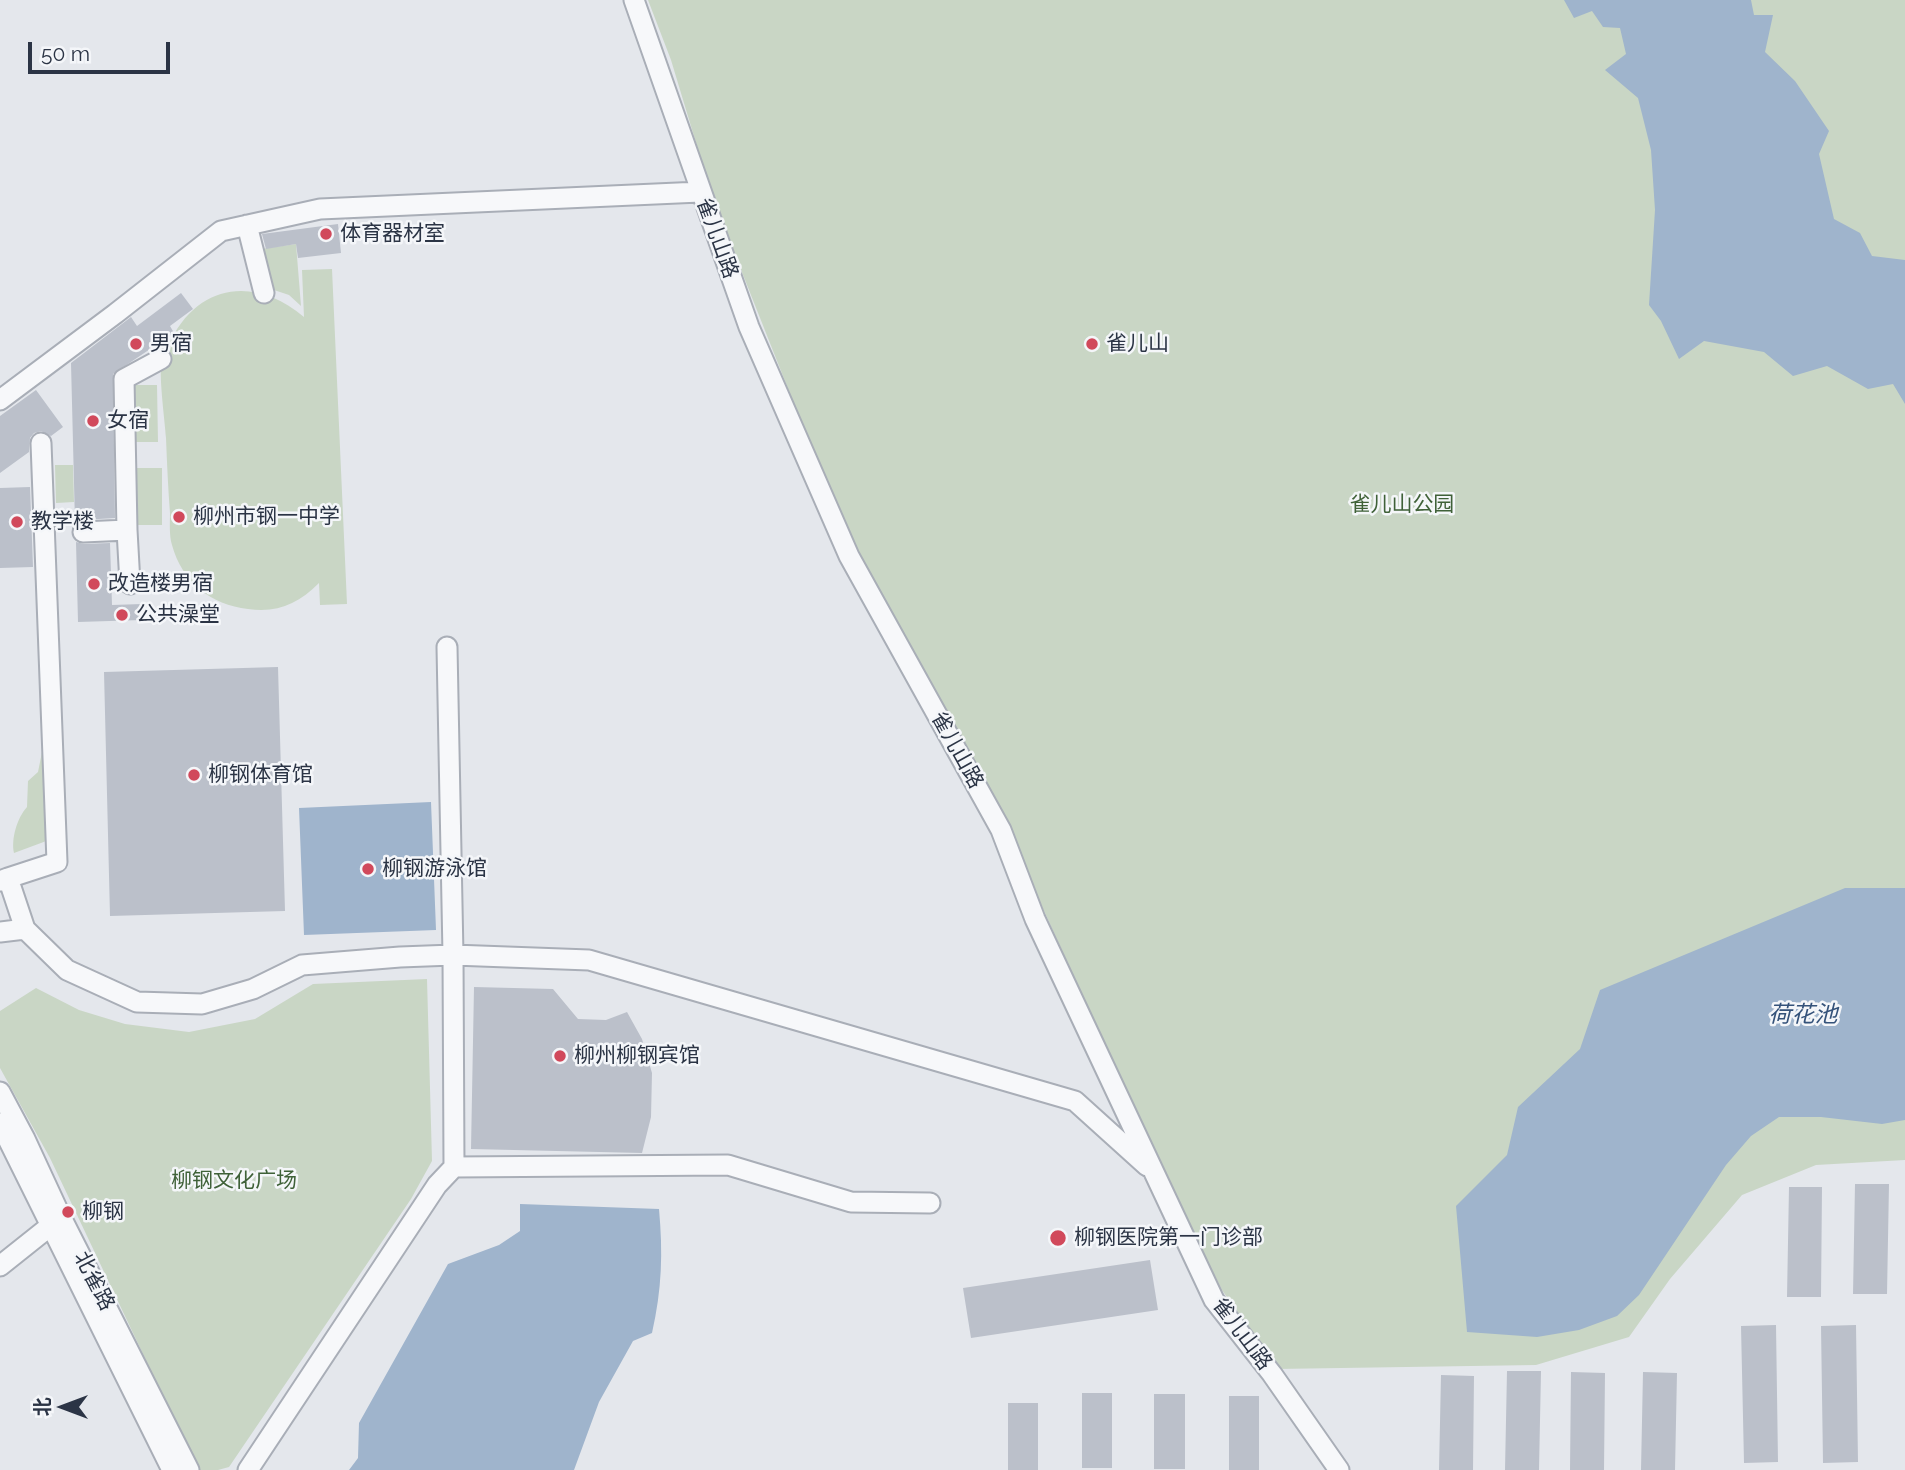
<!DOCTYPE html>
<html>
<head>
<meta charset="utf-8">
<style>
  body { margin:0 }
  #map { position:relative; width:1905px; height:1470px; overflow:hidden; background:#e4e7ec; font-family:Raleway,"Noto Sans SC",sans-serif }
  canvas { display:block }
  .north { position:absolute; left:28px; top:1372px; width:70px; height:70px; -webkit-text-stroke:5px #f4f6f9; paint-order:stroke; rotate:270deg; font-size:19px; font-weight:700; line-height:28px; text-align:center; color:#2b3445 }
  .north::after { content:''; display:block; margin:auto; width:24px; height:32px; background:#2b3445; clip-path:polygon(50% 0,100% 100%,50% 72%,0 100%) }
  .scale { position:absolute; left:28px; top:42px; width:142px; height:32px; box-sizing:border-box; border:4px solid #2b3445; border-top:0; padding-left:9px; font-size:21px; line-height:24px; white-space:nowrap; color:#2b3445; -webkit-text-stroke:5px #f4f6f9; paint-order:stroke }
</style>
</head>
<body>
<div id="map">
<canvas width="1905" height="1470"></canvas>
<div class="north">北</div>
<div class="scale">50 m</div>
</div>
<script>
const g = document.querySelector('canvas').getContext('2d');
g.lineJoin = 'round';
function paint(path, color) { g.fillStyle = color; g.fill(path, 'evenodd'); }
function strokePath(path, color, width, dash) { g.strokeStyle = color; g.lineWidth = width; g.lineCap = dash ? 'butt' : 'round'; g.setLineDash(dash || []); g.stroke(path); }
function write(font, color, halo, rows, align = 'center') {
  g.font = font + ' Raleway,"Noto Sans SC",sans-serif'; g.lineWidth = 5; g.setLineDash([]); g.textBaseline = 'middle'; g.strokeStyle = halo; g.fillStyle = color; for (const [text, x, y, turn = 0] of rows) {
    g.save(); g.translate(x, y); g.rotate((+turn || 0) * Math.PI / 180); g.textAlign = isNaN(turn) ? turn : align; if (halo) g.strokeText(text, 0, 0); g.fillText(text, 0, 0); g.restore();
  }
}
const green = new Path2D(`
  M648,0H1905V1160L1816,1165L1742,1195L1670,1279L1629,1337L1536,1365L1276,1369L1222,1290L1160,1167L1006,827L853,553L713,199L671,60Z
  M296,244L301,306L289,295L268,288L261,249Z
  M332,269L347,604L320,605L319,583C298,604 278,613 248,609C211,605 182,582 172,545C169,535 170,523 170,513C168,488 167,463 166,438C165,421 158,372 162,359C163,352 168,345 171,340C200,282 257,277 304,317L302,270Z
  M130,385H157L158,442H131Z
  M55,465H73L74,502L56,503Z
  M134,468H162V525H135Z
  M47,749L49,840L14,853C11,839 17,818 27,807L28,781L38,772L42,752Z
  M427,979L432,1161L411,1199L229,1467L218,1470H198L50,1158L0,1068V1011L36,988L79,1010L125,1024L189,1032L255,1019L313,984Z`);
const water = new Path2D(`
  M1564,0H1751L1754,15H1773L1765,52L1795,81L1829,131L1819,154L1834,219L1860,233L1872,256L1905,260V404L1893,384L1868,389L1827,366L1793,376L1764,352L1704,341L1679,359L1661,321L1649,305L1655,210L1651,150L1638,98L1605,70L1626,54L1620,28L1603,27L1592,11L1574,18Z
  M431,802L436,930L304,935L299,808Z
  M1845,888H1905V1120L1882,1124L1821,1117H1779L1751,1136L1726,1165L1639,1295L1617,1316L1579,1330L1537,1337L1467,1332L1456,1206L1507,1155L1518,1107L1580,1049L1600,990Z
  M520,1204L659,1209C663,1253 662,1289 652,1333L633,1341L599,1402L574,1470H349L358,1458L359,1423L448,1264L499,1245L520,1231Z`);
const building = new Path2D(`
  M338,224L341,253L298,258L296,244L266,249L262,234Z
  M181,293L193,309L170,326L174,333L113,374L115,518L82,520L75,523L71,363L131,317L137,326Z
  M36,390L63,427L51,436L41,431L34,433L30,438L29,452L0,473V416Z
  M30,487L33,567L0,568V488Z
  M76,542L84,544L110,543L112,605L142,604V620L78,622Z
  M278,667L285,911L110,916L104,672Z
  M474,987L553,989L578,1019L606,1020L627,1012L642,1039L652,1073L651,1117L642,1153L471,1149Z
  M1855,1184H1889L1887,1294H1853Z
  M1789,1187H1822L1821,1297H1787Z
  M1150,1260L1158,1310L971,1338L963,1288Z
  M1776,1325L1778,1462L1744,1463L1741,1326Z
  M1856,1325L1858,1462L1823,1463L1821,1326Z
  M1507,1371H1541L1539,1470H1505Z
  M1571,1372L1605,1373L1604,1470H1570Z
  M1643,1372L1677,1373L1675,1470H1641Z
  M1441,1375L1474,1376L1473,1470H1439Z
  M1082,1393H1112V1468H1082Z
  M1154,1394H1185V1469H1154Z
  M1229,1396H1259V1470H1229Z
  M1008,1403H1038V1470H1008Z`);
const minor = new Path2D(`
  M634,0L749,327L849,556L1001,830L1035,919L1214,1300L1272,1374L1339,1470
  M247,225L264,293
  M0,400L115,314L221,231L320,209L700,192
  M127,530L130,584
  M83,532L127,530L124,379L161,359
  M8,878L57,862L41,443
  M0,881L8,878L25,929
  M0,932L25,929L67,970L137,1002L202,1004L253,989L302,965L400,957L453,955L589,960L1075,1101L1147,1166
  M0,1092L25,1139L61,1217L189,1470
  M0,1123L172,1470
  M454,1167L728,1165L851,1202L930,1203
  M0,1266L59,1219
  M248,1470L437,1185L454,1167L453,955L447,647`);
const markers = [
  [326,234,7,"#d1495b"],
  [136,344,7,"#d1495b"],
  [1092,344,7,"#d1495b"],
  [93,421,7,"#d1495b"],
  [179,517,7,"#d1495b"],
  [17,522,7,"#d1495b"],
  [94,584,7,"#d1495b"],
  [122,615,7,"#d1495b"],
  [194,775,7,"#d1495b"],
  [368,869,7,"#d1495b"],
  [560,1056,7,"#d1495b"],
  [68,1212,7,"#d1495b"],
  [1058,1238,9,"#d1495b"]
];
const poiNames = [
  ["体育器材室",340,234],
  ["男宿",150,344],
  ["雀儿山",1106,344],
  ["女宿",107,421],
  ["柳州市钢一中学",193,517],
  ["教学楼",31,522],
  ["改造楼男宿",108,584],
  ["公共澡堂",136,615],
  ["柳钢体育馆",208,775],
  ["柳钢游泳馆",382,869],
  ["柳州柳钢宾馆",574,1056],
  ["柳钢",82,1212],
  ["柳钢医院第一门诊部",1074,1238]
];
const streetNames = [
  ["雀儿山路",717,238,70],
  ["雀儿山路",957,750,61],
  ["北雀路",94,1281,63],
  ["雀儿山路",1242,1334,53]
];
const parkNames = [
  ["雀儿山公园",1402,505],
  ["柳钢文化广场",234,1181]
];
const waterNames = [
  ["荷花池",1803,1015]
];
paint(green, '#c9d6c5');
paint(water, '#9fb4cc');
paint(building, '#bbc0ca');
strokePath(minor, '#a9aeb7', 23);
strokePath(minor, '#f7f8fa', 19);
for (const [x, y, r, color] of markers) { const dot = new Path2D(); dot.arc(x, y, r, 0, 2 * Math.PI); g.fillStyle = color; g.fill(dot); strokePath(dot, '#f4f6f9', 2.5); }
write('21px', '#2b3445', '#f4f6f9', poiNames, 'left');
write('21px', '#2b3445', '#f4f6f9', streetNames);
write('21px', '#3f6138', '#f4f6f9', parkNames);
write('italic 23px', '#34527a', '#f4f6f9', waterNames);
</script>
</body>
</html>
